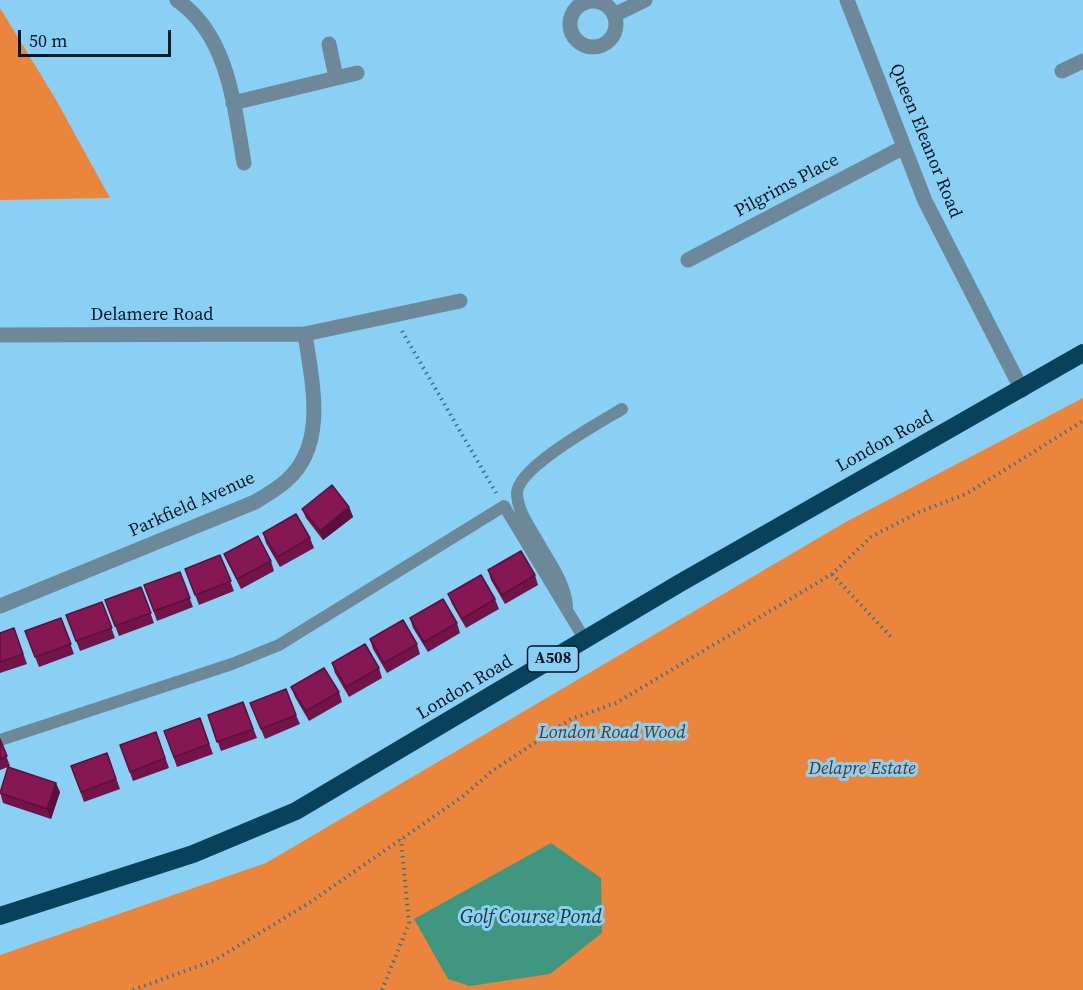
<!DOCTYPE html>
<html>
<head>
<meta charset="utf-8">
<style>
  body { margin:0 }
  #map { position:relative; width:1083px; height:990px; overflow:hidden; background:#8acff4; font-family:"Source Serif 4",serif }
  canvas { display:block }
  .scale { position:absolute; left:18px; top:30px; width:153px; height:27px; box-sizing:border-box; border:3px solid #001724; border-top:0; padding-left:8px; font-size:18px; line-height:21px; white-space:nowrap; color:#001724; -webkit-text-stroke:4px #8acff4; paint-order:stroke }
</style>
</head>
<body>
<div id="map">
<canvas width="1083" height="990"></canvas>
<div class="scale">50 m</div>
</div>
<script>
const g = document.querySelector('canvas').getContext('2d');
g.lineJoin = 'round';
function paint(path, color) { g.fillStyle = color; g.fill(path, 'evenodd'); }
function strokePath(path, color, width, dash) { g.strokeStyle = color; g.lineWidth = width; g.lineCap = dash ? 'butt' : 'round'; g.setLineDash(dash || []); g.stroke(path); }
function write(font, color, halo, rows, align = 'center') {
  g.font = font + ' "Source Serif 4",serif'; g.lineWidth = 6; g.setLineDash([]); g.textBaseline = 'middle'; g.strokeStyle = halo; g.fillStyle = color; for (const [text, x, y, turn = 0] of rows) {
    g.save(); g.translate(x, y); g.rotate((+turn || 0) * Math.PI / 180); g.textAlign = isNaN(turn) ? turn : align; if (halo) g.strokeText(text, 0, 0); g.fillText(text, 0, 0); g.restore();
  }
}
const green = new Path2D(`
  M0,8L55,98L110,198L0,200Z
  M1083,398V990H0V955L266,863L844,523Z`);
const water = new Path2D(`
  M551,843L601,878L602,933L550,974L470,986L448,979L414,919Z`);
const path = new Path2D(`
  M402,331L496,493
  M832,574L891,637
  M133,990L215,960L309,903L462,797L492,771L571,719L616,703L832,574L871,537L919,512L966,494L1083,421
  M382,990L409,923L401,839`);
const lane = new Path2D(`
  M567,606C565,584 552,566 541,547C533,531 517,512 517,493C518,467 599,423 622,409
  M0,740L232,664L279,645L504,506L585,640`);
const street = new Path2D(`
  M177,0C229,36 234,106 244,163
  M847,0L925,201L1022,390
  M570 24a23 23 0 1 1 46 0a23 23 0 1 1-46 0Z
  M614,15L645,0
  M329,44L336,78
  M1062,71L1083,61
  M233,103L357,73
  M688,260L904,147
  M0,335L305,334L460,301
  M0,606L255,502C265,496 277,489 286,481C328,445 312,382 305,334`);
const highway = new Path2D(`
  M0,916L193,854L296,811L680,583L1083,353`);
const wall = new Path2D(`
  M349,507L353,517L323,540L306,518L302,509Z
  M263,533L310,538L314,548L280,567L266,543Z
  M224,554L271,561L274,571L241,589L228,563Z
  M220,555L234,591L199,605L185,569Z
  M488,570L535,575L538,585L505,604L491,580Z
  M180,572L193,607L157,621L144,585Z
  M141,587L154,623L119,636L105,600Z
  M448,594L495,599L499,609L466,628L452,604Z
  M102,602L115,638L80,651L66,615Z
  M61,618L74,654L39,667L25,631Z
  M410,618L457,623L460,633L428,652L413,628Z
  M14,628L27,664L0,673V633Z
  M370,639L417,644L420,654L387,673L373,649Z
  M332,663L379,668L382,678L349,697L335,673Z
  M291,687L339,692L342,702L309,721L295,697Z
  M243,702L257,738L221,751L208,715Z
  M250,703L296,715L300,724L265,739Z
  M200,718L213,754L177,767L164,731Z
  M156,732L169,768L133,781L120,745Z
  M0,739L10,766L9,767L60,792L51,819L3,803L0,792L8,767L0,770Z
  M107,753L120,789L84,802L71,766Z`);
const shadedWall = new Path2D(`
  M349,507L353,517L323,540L320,531Z
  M56,783L60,792L51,819L47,809Z`);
const building = new Path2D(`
  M332,485L349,507L320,531L302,509Z
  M296,514L310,538L277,557L263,533Z
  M258,536L271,561L237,579L224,554Z
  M521,551L535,575L502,595L488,570Z
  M220,555L231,581L195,595L185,569Z
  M180,572L190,598L154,611L144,585Z
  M481,575L495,599L462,619L448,594Z
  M141,587L151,613L115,626L105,600Z
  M443,599L457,623L424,642L410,618Z
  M102,602L112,628L76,641L66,615Z
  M61,618L71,644L35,657L25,631Z
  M403,620L417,644L384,663L370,639Z
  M14,628L23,654L0,662V633Z
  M365,644L379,668L346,687L332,663Z
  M324,668L339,692L306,711L291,687Z
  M286,689L296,715L261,729L250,703Z
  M243,702L253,729L217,742L208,715Z
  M200,718L209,744L174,757L164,731Z
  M156,732L165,758L130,772L120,745Z
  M0,739L7,756L0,759Z
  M107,753L116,779L81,792L71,766Z
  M8,767L56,783L47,809L0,793Z`);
const shields = [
  [553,659,51]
];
const shieldNames = [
  ["A508",553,659]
];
const streetNames = [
  ["Queen Eleanor Road",925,141,68],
  ["Pilgrims Place",787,186,-28],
  ["Delamere Road",152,315],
  ["London Road",885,442,-29],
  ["Parkfield Avenue",192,505,-24],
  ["London Road",465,688,-31]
];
const parkNames = [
  ["London Road Wood",612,733],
  ["Delapre Estate",862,769]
];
const waterNames = [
  ["Golf Course Pond",531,918]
];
paint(green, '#eb853c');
paint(water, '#3f977f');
strokePath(path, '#426f88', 4, [1.5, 4.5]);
strokePath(lane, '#6d8898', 12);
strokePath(street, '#6d8898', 15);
strokePath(highway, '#08425a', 18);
paint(wall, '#721448');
paint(shadedWall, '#5d103b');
paint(building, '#851754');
strokePath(building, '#5d103b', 1.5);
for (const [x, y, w] of shields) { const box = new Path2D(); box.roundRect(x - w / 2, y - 13, w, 26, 4.5); g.fillStyle = '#8acff4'; g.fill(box); strokePath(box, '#001724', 1.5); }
write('bold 16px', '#001724', null, shieldNames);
write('18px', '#001724', '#8acff4', streetNames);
write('italic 18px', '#5f3518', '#8acff4', parkNames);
write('italic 20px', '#1c372f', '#8acff4', waterNames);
</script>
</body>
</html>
